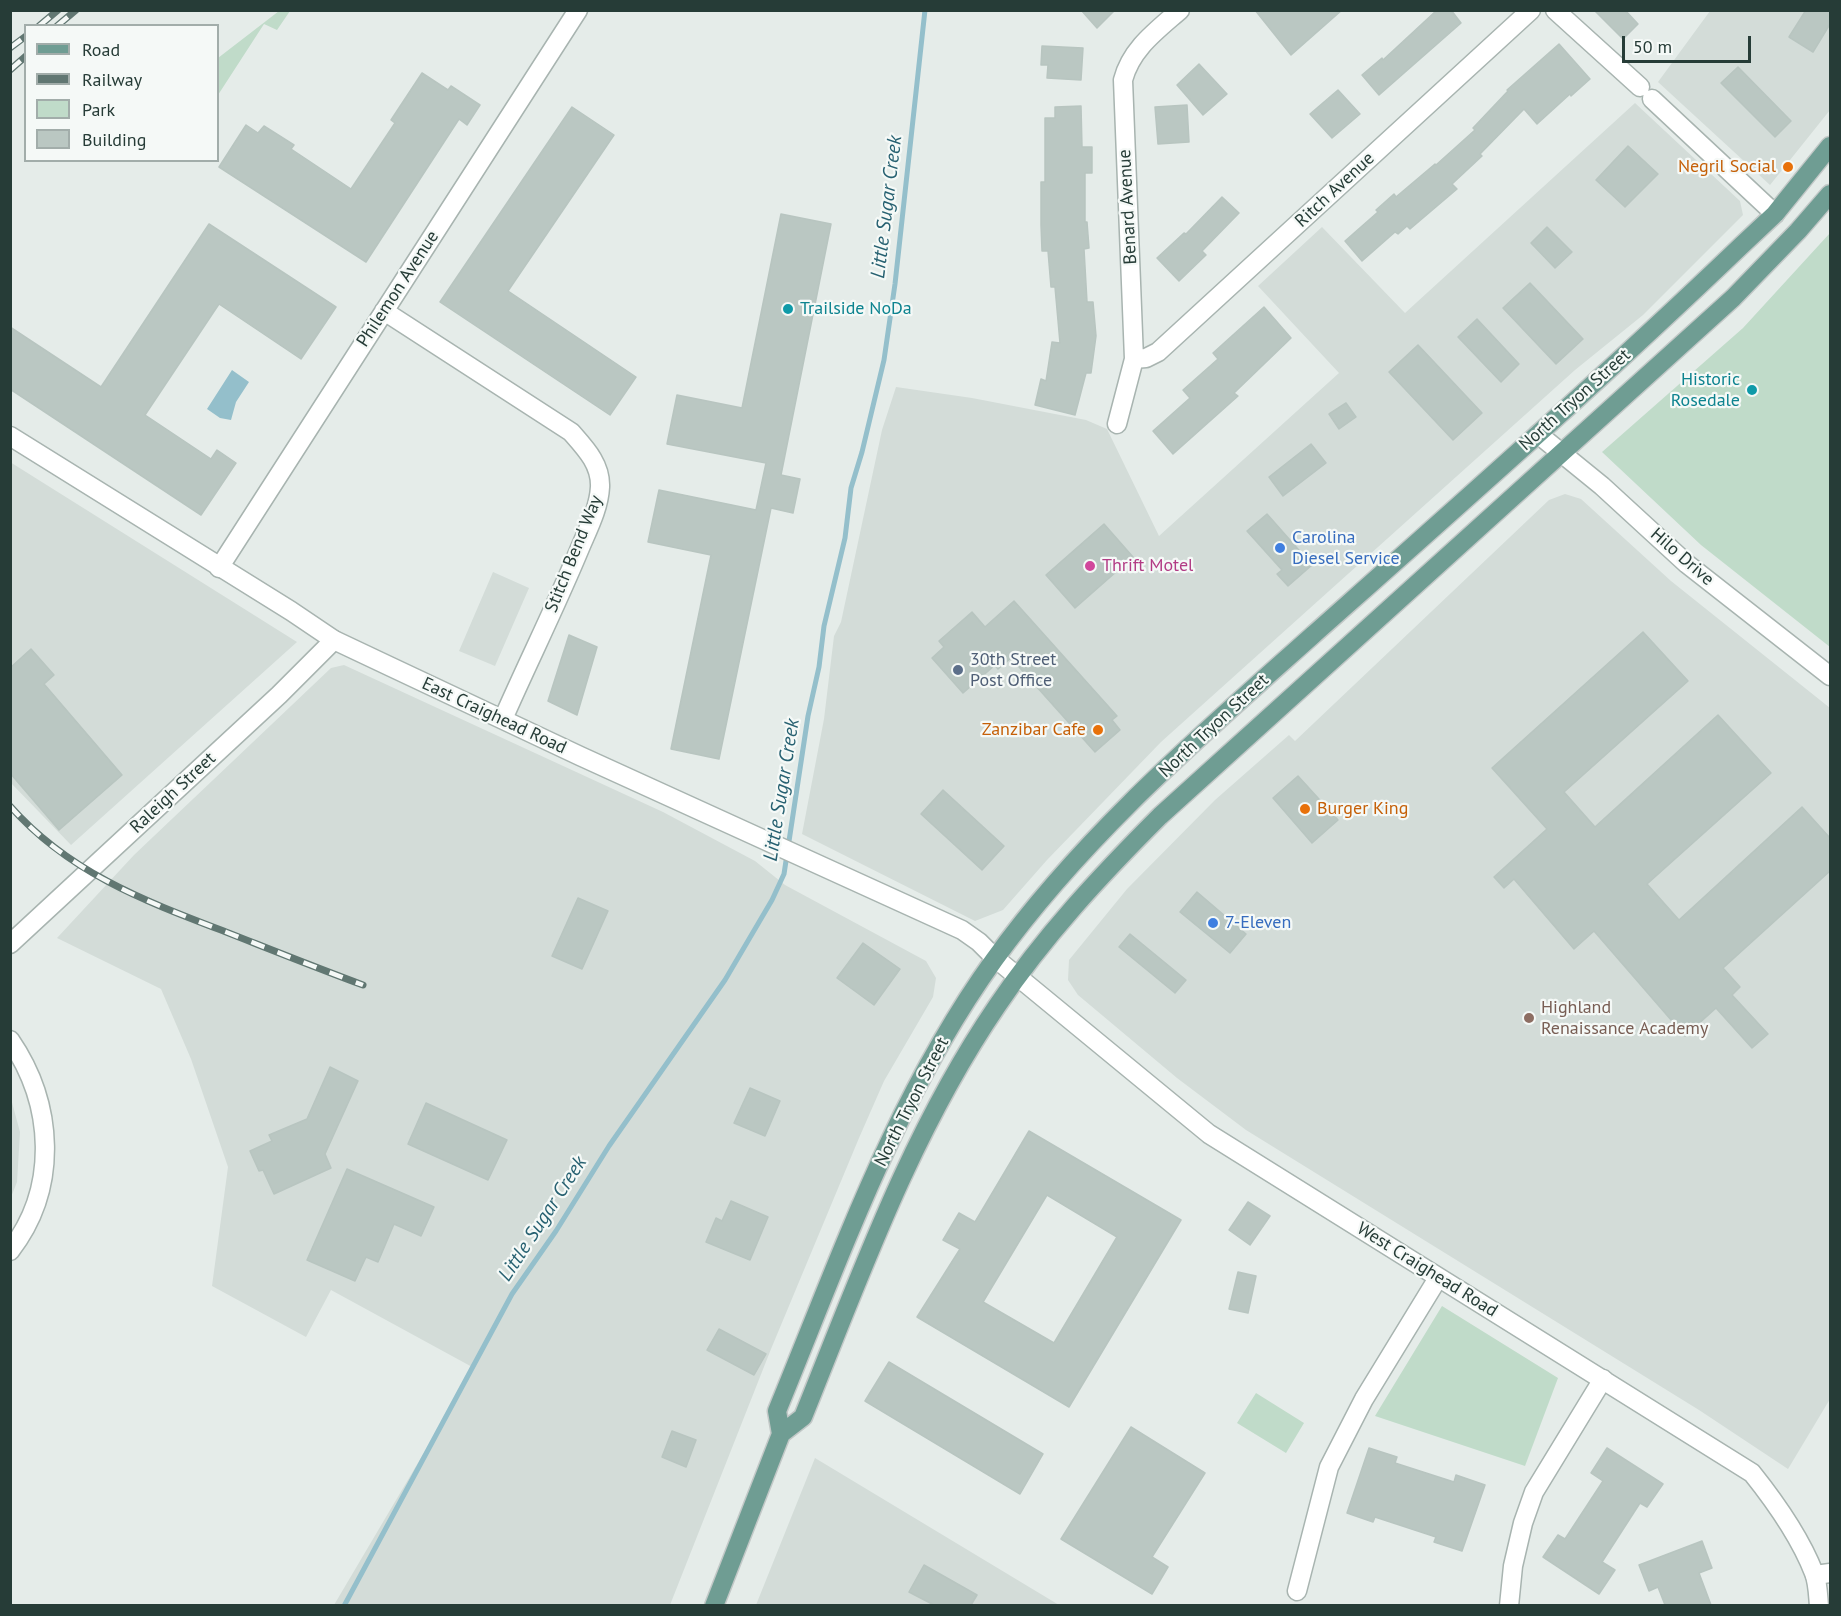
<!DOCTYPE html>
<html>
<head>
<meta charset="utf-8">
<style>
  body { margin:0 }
  #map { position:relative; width:1841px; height:1616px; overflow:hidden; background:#e5ece9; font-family:"PT Sans",sans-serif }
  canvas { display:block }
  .frame { position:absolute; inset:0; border:12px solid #263c37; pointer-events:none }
  .legend { position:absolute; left:24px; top:24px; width:195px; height:138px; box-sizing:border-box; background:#f5f9f7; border:2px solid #a2adaa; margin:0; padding:8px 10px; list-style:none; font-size:18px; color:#263c37 }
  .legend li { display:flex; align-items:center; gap:12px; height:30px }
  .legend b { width:30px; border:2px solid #a2adaa }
  .scale { position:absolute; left:1622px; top:36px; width:129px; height:27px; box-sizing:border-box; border:3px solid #263c37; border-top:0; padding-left:8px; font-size:18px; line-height:21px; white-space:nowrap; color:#263c37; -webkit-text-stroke:4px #f5f9f7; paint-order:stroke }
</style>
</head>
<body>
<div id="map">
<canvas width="1841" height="1616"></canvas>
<div class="frame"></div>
<ul class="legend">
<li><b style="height:8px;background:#6f9d93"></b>Road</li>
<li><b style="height:8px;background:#617772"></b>Railway</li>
<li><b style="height:16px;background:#c0dbc9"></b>Park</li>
<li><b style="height:16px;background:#bac7c2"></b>Building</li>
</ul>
<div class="scale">50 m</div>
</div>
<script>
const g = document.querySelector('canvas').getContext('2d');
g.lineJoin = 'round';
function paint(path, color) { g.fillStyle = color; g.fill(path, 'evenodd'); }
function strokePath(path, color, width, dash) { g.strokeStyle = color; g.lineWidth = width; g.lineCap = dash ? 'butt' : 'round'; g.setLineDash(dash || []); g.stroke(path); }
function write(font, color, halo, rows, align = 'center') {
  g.font = font + ' "PT Sans",sans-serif'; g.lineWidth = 4.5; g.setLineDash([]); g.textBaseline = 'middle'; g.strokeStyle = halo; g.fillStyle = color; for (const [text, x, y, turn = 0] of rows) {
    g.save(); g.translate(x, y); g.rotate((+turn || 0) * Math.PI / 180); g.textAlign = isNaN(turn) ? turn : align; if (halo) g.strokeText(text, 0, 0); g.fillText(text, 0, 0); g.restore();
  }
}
const built = new Path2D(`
  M1710,11H1830V110L1770,185L1658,82Z
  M1635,103L1740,201L1743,215L1643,315L1575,370L1161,742L1047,860L1003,910L975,921L802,834L824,719L834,636L841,622L882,430L896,387L972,398L1086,420L1107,429L1159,536L1339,373L1258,286L1322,227L1405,313Z
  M10,462L297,642L71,845L11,783Z
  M1565,494L1581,499L1671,581L1830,708V1399L1788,1469L1699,1410L1246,1130L1177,1078L1078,995L1068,980L1069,960L1127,889L1215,800L1289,735L1295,741L1549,500Z
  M493,572L529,588L495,666L459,651Z
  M344,665L663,812L755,861L785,885L926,961L936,978L933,997L884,1081L859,1138L771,1349L670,1605H334L474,1368L331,1290L306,1337L212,1286L228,1167L191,1059L161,989L57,938L134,855L331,668Z
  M10,1095L20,1132L17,1182L11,1197Z
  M815,1458L1059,1605H756Z`);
const green = new Path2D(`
  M279,11H290L277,30L264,24L218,95V58Z
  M1830,233V647L1701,545L1602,452L1743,328Z
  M1442,1306L1558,1378L1525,1466L1375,1416Z
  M1256,1393L1304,1423L1286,1453L1237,1423Z`);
const water = new Path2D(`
  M232,370L249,382L236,402L231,420L220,418L207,409Z`);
const stream = new Path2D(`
  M344,1606L512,1294L556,1231L609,1146L725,980L772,900L784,874L808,716L819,667L824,626L845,538L851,488L862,452L884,360L895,284L925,10`);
const building = new Path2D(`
  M1081,10H1115L1097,28Z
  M1255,10H1342L1291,55Z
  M1437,10H1451L1461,23L1379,95L1362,75L1382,58L1383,60Z
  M1594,10H1625L1638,24L1623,39Z
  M1806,10H1830V24L1813,52L1789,37Z
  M1559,44L1590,79L1571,96L1570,94L1537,124L1524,109L1480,154L1482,156L1452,184L1457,189L1410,229L1407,226L1398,234L1395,232L1362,261L1345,241L1378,212L1376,210L1394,194L1396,197L1435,164L1436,165L1475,130L1473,128L1508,91L1507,90Z
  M1042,46L1083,48L1081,80L1047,78L1048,65H1041Z
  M1199,64L1227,94L1203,115L1177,85Z
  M1738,67L1791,121L1775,137L1721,83Z
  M422,73L448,90L451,86L480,105L467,125L459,119L366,262L219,167L246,125L258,133L264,126L294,145L291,149L351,189L395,123L391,120Z
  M1338,90L1360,114L1332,138L1310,114Z
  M1187,105L1189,142L1158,144L1155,107Z
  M1081,106L1082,147H1092V173H1085V222H1087L1089,248L1084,249L1087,302H1093L1096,336L1091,373H1086L1075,415L1035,405L1041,379L1046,381L1052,342L1060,343L1055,287H1051L1048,251H1042L1041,225V182H1045V118H1055V107Z
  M572,107L614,135L508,291L636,377L610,415L440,302Z
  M1628,146L1658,174L1625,207L1596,180Z
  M1222,197L1239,213L1202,251L1206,255L1179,281L1157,258L1184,233L1186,234Z
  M781,214L831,224L781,475L800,479L793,513L771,508L719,759L671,749L711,555L648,542L659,490L756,510L766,463L667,444L677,395L742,408Z
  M209,224L336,307L301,359L219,304L145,415L211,459L217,450L236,463L201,515L10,389V327L101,387Z
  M1547,227L1572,252L1555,268L1531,243Z
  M1530,283L1583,339L1556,364L1503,308Z
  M1264,307L1291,338L1234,393L1238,396L1173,454L1153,431L1190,398L1183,390L1218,359L1213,353Z
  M1477,319L1519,364L1501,382L1458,337Z
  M1418,345L1482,413L1453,440L1389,372Z
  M1346,403L1356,417L1339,429L1329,414Z
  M1311,444L1326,463L1283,496L1269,477Z
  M1267,514L1312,565L1288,586L1277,574L1282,570L1247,531Z
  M1104,524L1133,557L1075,608L1046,575Z
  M1014,601L1117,716L1112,720L1120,730L1095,752L1011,658L998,669L995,665L963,693L932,658L944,647L939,641L972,612L985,627Z
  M1643,632L1688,681L1564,792L1595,827L1718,715L1771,773L1647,884L1679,920L1802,807L1830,838V871L1723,968L1740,987L1732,995L1768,1034L1752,1048L1716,1008L1685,1036L1594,931L1574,949L1514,879L1504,888L1494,877L1547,829L1492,768Z
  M569,635L597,647L577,715L548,701Z
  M31,649L54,675L44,684L122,775L59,830L10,773V668Z
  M1298,776L1338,820L1312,843L1273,798Z
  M943,790L1004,846L982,870L921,814Z
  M1197,892L1246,934L1230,953L1180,912Z
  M578,898L608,911L582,969L552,956Z
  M1130,934L1186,980L1175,993L1119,947Z
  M863,943L900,969L874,1005L837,978Z
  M330,1067L358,1081L325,1154L331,1168L274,1194L263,1170L259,1171L250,1151L272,1141L269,1135L307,1119Z
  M750,1088L780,1101L765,1136L734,1123Z
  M426,1103L507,1140L488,1180L408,1144Z
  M1029,1131L1181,1220L1069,1407L917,1317L960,1249L943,1240L959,1213L975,1222ZM1047,1195L1117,1237L1054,1343L983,1302Z
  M347,1169L434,1207L421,1236L394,1224L378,1262L366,1257L355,1281L307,1260Z
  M731,1201L768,1217L750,1260L706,1242L716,1218L722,1221Z
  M1248,1202L1270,1216L1250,1245L1229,1230Z
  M1238,1272L1256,1276L1248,1313L1229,1309Z
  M719,1329L766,1354L754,1375L707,1350Z
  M889,1362L1043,1454L1020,1494L865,1401Z
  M1131,1427L1205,1473L1152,1557L1168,1567L1152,1594L1061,1539Z
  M672,1431L696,1440L686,1467L662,1457Z
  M1369,1448L1397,1457L1395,1463L1454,1482L1456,1475L1485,1485L1462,1551L1434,1542L1436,1537L1375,1517L1373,1522L1347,1513Z
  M1607,1448L1663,1484L1647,1507L1640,1503L1602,1562L1615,1570L1599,1594L1543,1557L1558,1535L1565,1539L1603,1481L1591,1473Z
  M1702,1541L1712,1568L1699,1573L1711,1605H1665L1658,1587L1649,1591L1639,1565Z
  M924,1565L977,1595L971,1605H934L909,1592Z`);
const minor = new Path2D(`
  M1555,10L1640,87
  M1652,99L1775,214
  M384,311L571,432C585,448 601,464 600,487C599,508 588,529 580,548C556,606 528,662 503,719
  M1134,359L1146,358L1158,352L1531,10
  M1117,424L1134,359L1123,80C1131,49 1156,31 1180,10
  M1538,434L1602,486L1687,564L1830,676
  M219,568L578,10
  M10,944L279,695L334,640
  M10,1040C54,1104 59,1188 10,1251
  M1815,1575L1830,1573
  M1297,1591L1329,1467L1364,1399L1438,1278
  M1509,1606L1513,1566L1523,1523L1534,1492L1603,1379`);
const tertiary = new Path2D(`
  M10,436L291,611L334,640L389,666L580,756L962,930L979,942L995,958L1209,1134L1752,1473C1776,1503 1800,1537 1814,1573C1818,1583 1818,1595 1819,1606`);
const primary = new Path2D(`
  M781,1434L777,1411C840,1258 896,1096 994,960C1083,836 1200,736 1313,635C1457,507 1602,379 1742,245L1775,214L1830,146
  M714,1606L781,1434L803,1417C860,1276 911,1132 997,1006C1044,936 1101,875 1160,816L1733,298L1798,231L1830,194`);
const rail = new Path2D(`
  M39,26L58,10
  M57,26L76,10
  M10,48L26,36
  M10,70L26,56
  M10,806C69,873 145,901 226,932C272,950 317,968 363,985`);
const markers = [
  [1788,167,6,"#e8710a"],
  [788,309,6,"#0f9aa8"],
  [1752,390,6,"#0f9aa8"],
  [1280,548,6,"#3f7fe0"],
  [1090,566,6,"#d1479c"],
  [958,670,6,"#5c6f8a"],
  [1098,730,6,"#e8710a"],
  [1305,809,6,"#e8710a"],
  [1213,923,6,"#3f7fe0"],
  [1529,1018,6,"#8d6e63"]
];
const foodNames = [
  ["Negril Social",1776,167],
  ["Zanzibar Cafe",1086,730],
  ["Burger King",1317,809,"left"]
];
const streetNames = [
  ["Ritch Avenue",1335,190,-43],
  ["Benard Avenue",1128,207,-93],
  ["Philemon Avenue",398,289,-57],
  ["North Tryon Street",1575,400,-42],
  ["Stitch Bend Way",574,554,-68],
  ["Hilo Drive",1682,557,41],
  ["East Craighead Road",494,716,25],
  ["North Tryon Street",1214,726,-43],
  ["Raleigh Street",173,793,-43],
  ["North Tryon Street",912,1102,-63],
  ["West Craighead Road",1427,1270,32]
];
const cultureNames = [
  ["Trailside NoDa",800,309],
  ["Historic",1740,380,"right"],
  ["Rosedale",1740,401,"right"]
];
const shopNames = [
  ["Carolina",1292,538],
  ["Diesel Service",1292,559],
  ["7-Eleven",1225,923]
];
const hotelNames = [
  ["Thrift Motel",1102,566]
];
const serviceNames = [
  ["30th Street",970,660],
  ["Post Office",970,681]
];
const educationNames = [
  ["Highland",1541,1008],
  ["Renaissance Academy",1541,1029]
];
const waterNames = [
  ["Little Sugar Creek",887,207,-83],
  ["Little Sugar Creek",782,790,-81],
  ["Little Sugar Creek",543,1219,-57]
];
paint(built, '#d3dcd8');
paint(green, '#c0dbc9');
paint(water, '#94bfcb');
strokePath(stream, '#94bfcb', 5);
paint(building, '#bac7c2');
strokePath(building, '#b8c5c0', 1.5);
strokePath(minor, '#a8b4b0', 21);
strokePath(tertiary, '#a8b4b0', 21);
strokePath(primary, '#c2c8c7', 21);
strokePath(minor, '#fff', 18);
strokePath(tertiary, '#fff', 18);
strokePath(primary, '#6f9d93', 18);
strokePath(rail, '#617772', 7);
strokePath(rail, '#f5f9f7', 4.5, [14]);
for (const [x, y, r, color] of markers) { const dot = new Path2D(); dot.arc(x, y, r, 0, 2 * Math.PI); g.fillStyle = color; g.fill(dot); strokePath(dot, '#f5f9f7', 2); }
write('18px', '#c56008', '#f5f9f7', foodNames, 'right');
write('18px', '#263c37', '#f5f9f7', streetNames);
write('18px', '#0d838f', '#f5f9f7', cultureNames, 'left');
write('18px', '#366cbe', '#f5f9f7', shopNames, 'left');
write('18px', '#b23c85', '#f5f9f7', hotelNames, 'left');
write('18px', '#4e5e75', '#f5f9f7', serviceNames, 'left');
write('18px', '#785e54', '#f5f9f7', educationNames, 'left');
write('italic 20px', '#276171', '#f5f9f7', waterNames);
</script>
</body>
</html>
